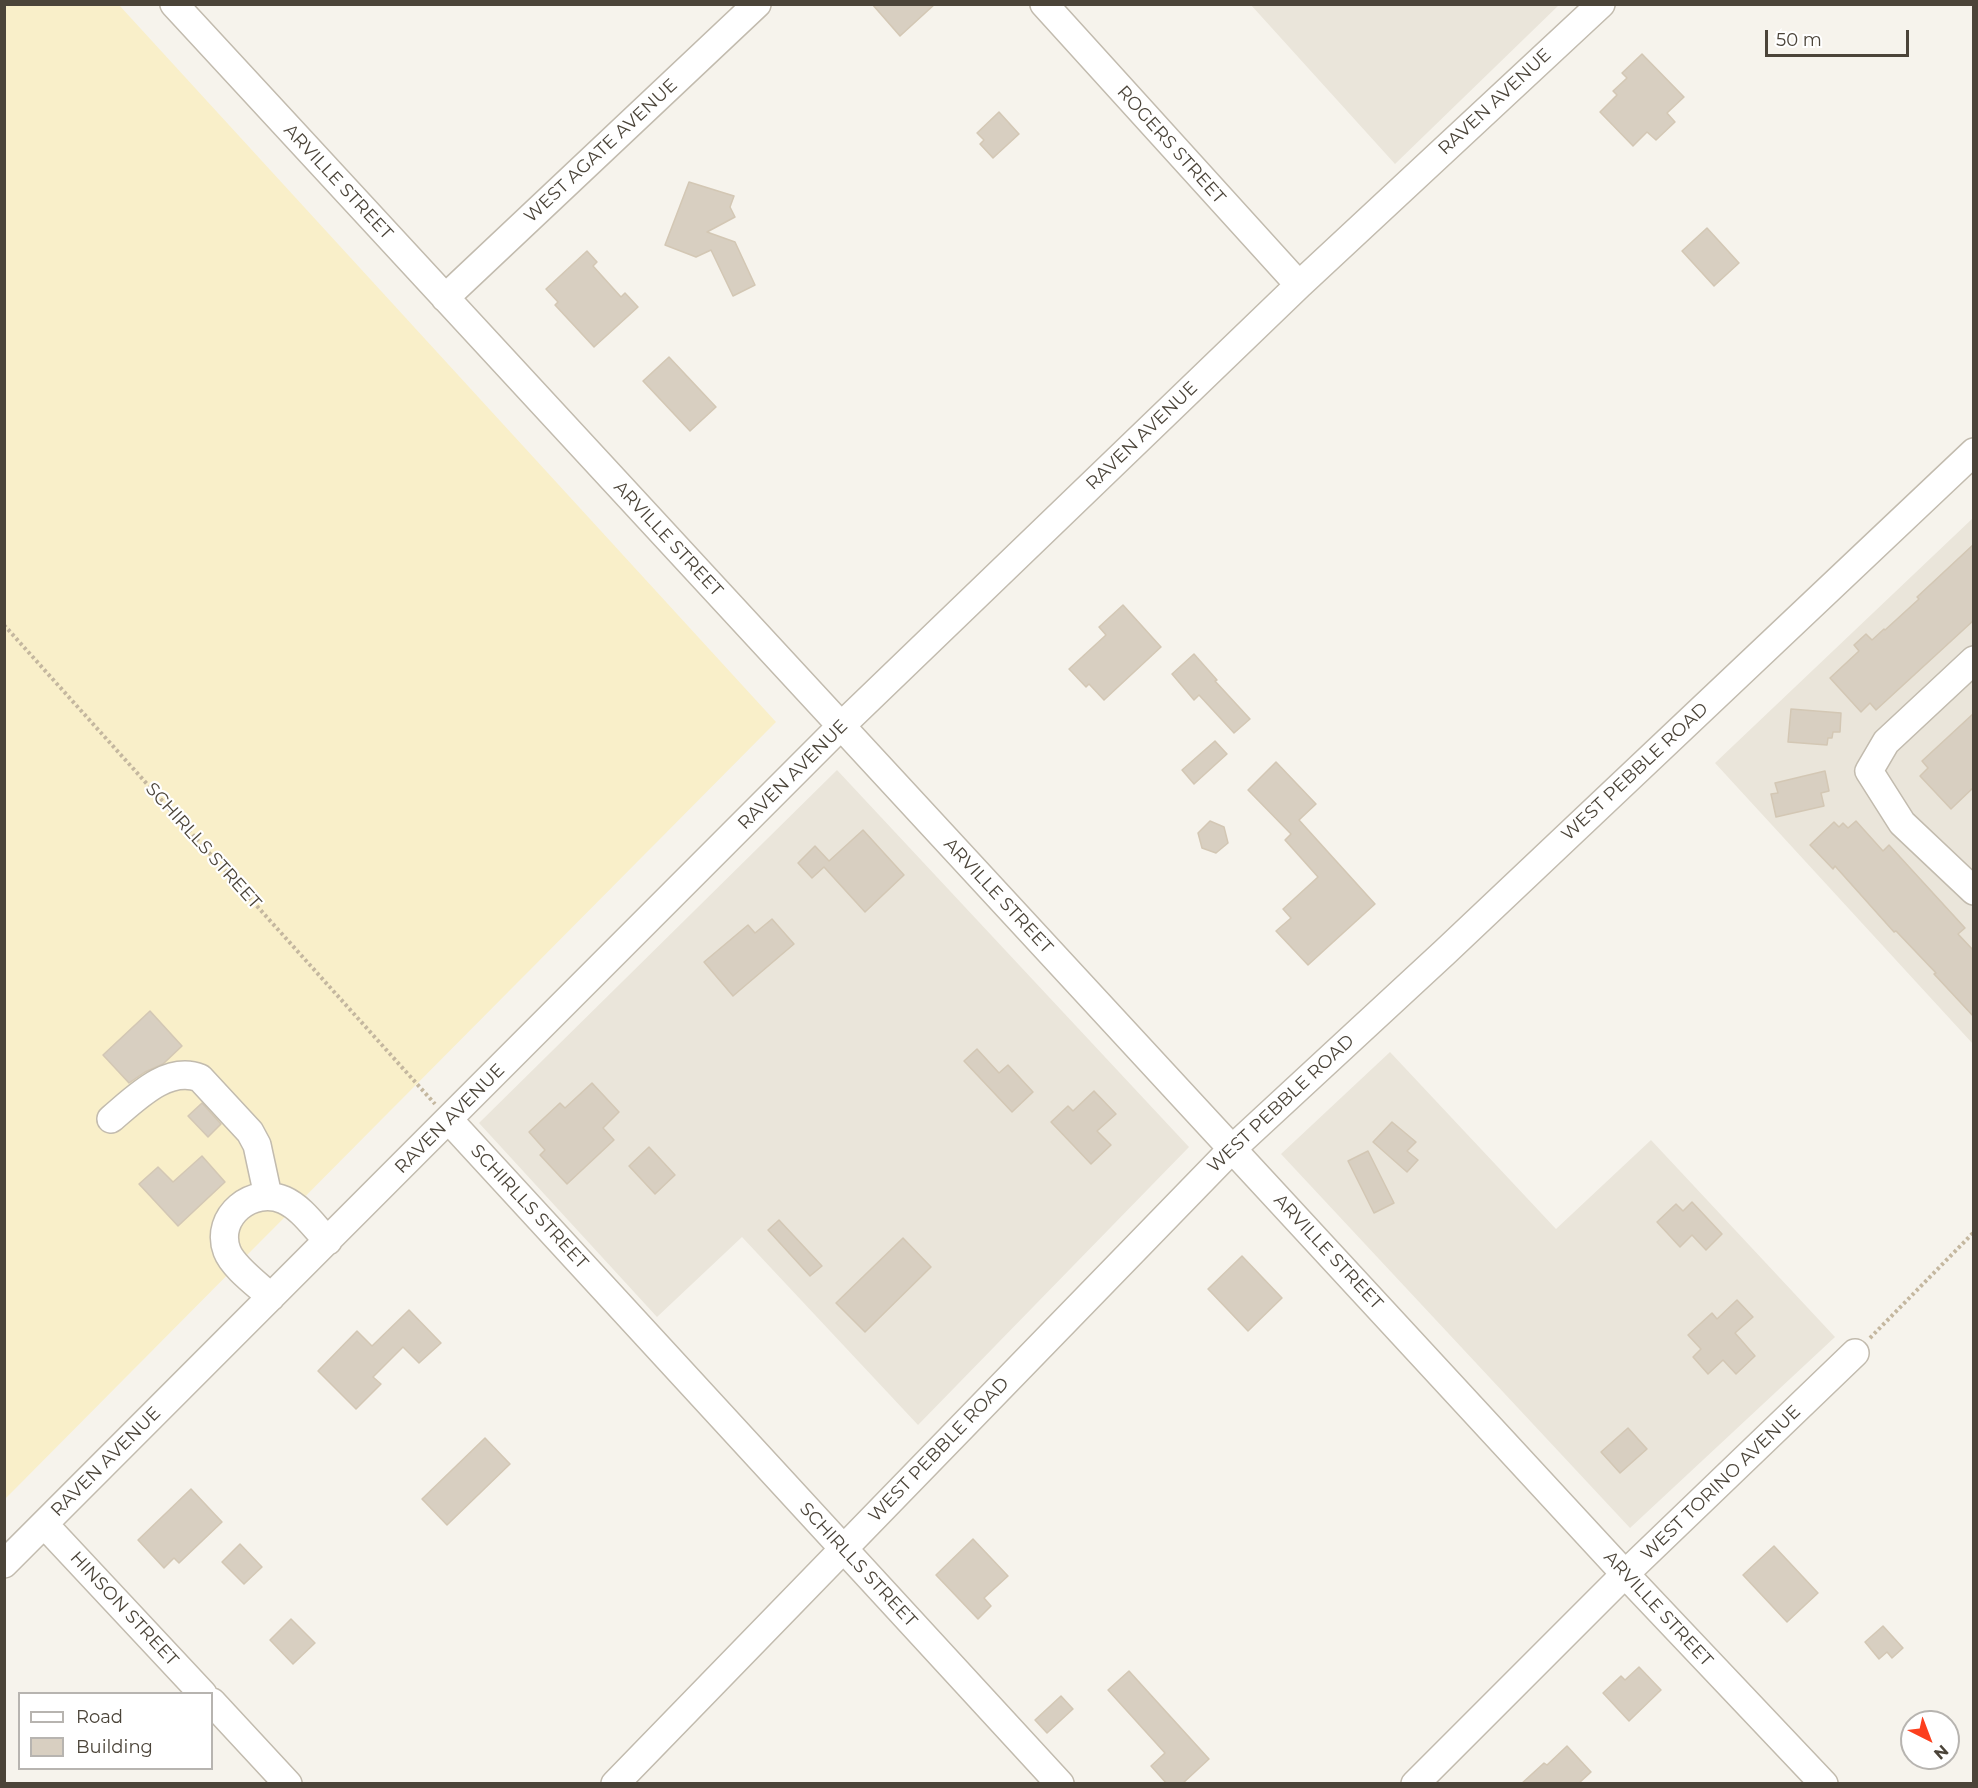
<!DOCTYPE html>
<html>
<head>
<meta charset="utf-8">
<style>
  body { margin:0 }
  #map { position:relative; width:1978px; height:1788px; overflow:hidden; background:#f6f3ec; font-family:Montserrat,sans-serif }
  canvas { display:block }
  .frame { position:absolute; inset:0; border:6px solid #4b4439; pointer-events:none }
  .legend { position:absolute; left:18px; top:1692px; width:195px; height:78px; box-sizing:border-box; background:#fff; border:2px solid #b7b4b0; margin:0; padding:8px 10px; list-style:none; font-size:18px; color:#4b4439 }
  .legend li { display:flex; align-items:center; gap:12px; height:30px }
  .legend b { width:30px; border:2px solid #b7b4b0 }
  .north { position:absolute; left:1900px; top:1710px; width:60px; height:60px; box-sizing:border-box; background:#fff; border:2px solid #b7b4b0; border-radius:50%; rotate:138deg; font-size:16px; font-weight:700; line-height:24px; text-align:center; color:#4b4439 }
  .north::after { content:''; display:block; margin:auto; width:21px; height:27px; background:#fc3f1d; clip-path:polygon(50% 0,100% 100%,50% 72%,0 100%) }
  .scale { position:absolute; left:1765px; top:30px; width:144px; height:27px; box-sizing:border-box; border:3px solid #4b4439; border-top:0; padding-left:8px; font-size:18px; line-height:21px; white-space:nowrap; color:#4b4439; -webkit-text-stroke:4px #fff; paint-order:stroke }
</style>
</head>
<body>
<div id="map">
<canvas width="1978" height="1788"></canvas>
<div class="frame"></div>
<ul class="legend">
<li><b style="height:8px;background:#fff"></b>Road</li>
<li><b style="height:16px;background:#d8cfc1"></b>Building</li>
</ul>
<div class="north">N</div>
<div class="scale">50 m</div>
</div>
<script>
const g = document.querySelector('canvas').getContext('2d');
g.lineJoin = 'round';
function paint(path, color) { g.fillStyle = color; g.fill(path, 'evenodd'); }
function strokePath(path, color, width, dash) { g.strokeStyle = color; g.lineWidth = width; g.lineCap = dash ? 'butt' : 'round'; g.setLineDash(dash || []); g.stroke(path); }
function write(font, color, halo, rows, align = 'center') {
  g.font = font + ' Montserrat,sans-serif'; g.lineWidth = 4.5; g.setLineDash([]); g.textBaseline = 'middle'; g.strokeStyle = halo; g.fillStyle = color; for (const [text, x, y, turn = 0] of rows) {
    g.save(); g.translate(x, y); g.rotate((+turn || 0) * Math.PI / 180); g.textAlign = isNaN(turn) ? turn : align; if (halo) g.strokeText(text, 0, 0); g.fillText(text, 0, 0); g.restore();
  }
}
const residential = new Path2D(`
  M1251,5H1559L1395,164Z
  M1973,518V1044L1715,763Z
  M837,770L1189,1147L918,1425L742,1237L657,1317L479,1123Z
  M1390,1052L1556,1229L1651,1140L1835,1337L1630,1528L1281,1154Z`);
const sand = new Path2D(`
  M5,5H119L776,722L5,1499Z`);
const building = new Path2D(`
  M872,4H935L900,36Z
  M1642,54L1684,97L1667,113L1675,122L1656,140L1647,132L1633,146L1600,112L1617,95L1613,91L1627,78L1622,73Z
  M999,112L1019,134L993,158L980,144L984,140L977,133Z
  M689,182L734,196L730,207L735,217L707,232L735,242L755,285L733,296L711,250L696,257L665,245Z
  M1707,228L1739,263L1714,286L1682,251Z
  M587,251L597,262L593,266L621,297L625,293L638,307L594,347L555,305L558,302L546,289Z
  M669,357L716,407L690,431L643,381Z
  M1974,544V620L1876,710L1870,703L1861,712L1830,678L1859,651L1854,645L1866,634L1872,640L1884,629L1885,630L1919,599L1917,597Z
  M1123,605L1161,647L1104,700L1089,684L1086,687L1069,669L1106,635L1099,627Z
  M1194,654L1217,680L1215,681L1250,719L1234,733L1199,695L1194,700L1172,674Z
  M1791,709L1841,713L1840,732H1833L1832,738H1828L1827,745L1788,742Z
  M1974,713V787L1951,809L1920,776L1928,768L1922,761Z
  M1215,741L1227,754L1194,784L1182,770Z
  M1276,762L1316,804L1299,820L1375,904L1308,965L1276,931L1291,918L1283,909L1318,877L1285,840L1291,834L1248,790Z
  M1825,771L1829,791L1821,793L1824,806L1776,817L1771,794L1778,793L1775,783Z
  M1210,821L1224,827L1228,843L1216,853L1202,848L1198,833Z
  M1856,821L1883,851L1889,845L1965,928L1958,934L1974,951V1017L1934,974L1936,973L1896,931L1894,932L1835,866L1833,869L1810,845L1834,822L1839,827L1843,823L1848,828Z
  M863,830L904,875L865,912L824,867L812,878L798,863L815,846L829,861Z
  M772,919L794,944L733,996L704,962L748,925L755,933Z
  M150,1011L182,1046L163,1064L145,1072L129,1083L103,1055Z
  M977,1049L999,1073L1008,1065L1033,1092L1012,1112L964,1061Z
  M592,1083L619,1112L603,1128L614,1140L567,1184L540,1155L545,1150L529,1132L560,1103L565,1108Z
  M1094,1091L1116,1114L1097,1131L1111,1145L1091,1164L1051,1122L1068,1106L1073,1111Z
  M202,1103L221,1124L208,1137L188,1116Z
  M1392,1122L1416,1142L1407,1151L1418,1160L1407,1172L1373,1142Z
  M649,1147L675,1175L655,1194L629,1166Z
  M1368,1151L1394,1203L1374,1213L1348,1161Z
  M202,1156L225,1182L178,1226L139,1184L158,1167L173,1182Z
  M1692,1202L1722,1234L1706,1250L1692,1235L1680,1247L1657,1222L1676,1204L1683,1211Z
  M779,1220L822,1266L810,1276L768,1230Z
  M903,1238L931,1267L865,1332L836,1303Z
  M1242,1256L1282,1298L1248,1331L1208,1289Z
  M1737,1300L1753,1317L1735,1333L1755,1356L1736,1374L1723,1360L1708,1374L1693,1357L1701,1349L1688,1335L1712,1313L1717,1319Z
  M409,1310L441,1343L419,1363L403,1347L373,1377L381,1384L356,1409L318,1371L357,1331L372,1346Z
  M1628,1428L1647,1449L1620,1473L1601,1452Z
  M485,1438L510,1464L447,1525L422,1499Z
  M191,1489L222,1522L179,1563L174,1558L164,1568L138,1540Z
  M973,1539L1008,1576L984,1598L991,1606L978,1619L936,1575Z
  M240,1544L262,1567L244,1584L222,1562Z
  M1774,1546L1818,1593L1787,1622L1743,1575Z
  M291,1619L315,1643L293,1664L270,1640Z
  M1883,1626L1903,1648L1892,1658L1887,1652L1879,1659L1865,1642Z
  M1639,1667L1661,1690L1629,1721L1603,1693L1621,1676L1625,1680Z
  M1129,1671L1209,1759L1182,1784H1167L1151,1766L1165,1753L1108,1690Z
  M1061,1696L1073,1709L1047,1733L1035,1720Z
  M1567,1746L1591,1772L1578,1784H1521L1544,1763L1547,1765Z`);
const path = new Path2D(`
  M4,625L435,1104
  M1870,1338L1974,1232`);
const minor = new Path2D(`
  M174,4L1625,1574L1824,1784
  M1044,4L1299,285
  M445,298L757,4
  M1974,660L1886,742L1869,771L1902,823L1974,891
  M111,1119C135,1099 167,1065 200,1078L250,1132L257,1145L268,1196
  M449,1120L1060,1784
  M271,1297C258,1285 233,1267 227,1251C214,1216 253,1186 284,1200C302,1208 315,1228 328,1241
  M44,1524L203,1694
  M4,1564L841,726L1299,285L1601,4
  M212,1702L288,1784
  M615,1784L1232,1149L1445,952L1974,452
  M1415,1784L1625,1574L1855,1353`);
const streetNames = [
  ["RAVEN AVENUE",1495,102,-43],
  ["ROGERS STREET",1171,145,48],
  ["WEST AGATE AVENUE",601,151,-43],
  ["ARVILLE STREET",338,182,47],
  ["RAVEN AVENUE",1142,436,-44],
  ["ARVILLE STREET",668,539,47],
  ["WEST PEBBLE ROAD",1635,772,-43],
  ["RAVEN AVENUE",793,775,-45],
  ["SCHIRLLS STREET",203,846,48],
  ["ARVILLE STREET",998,896,47],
  ["WEST PEBBLE ROAD",1281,1104,-43],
  ["RAVEN AVENUE",450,1119,-45],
  ["SCHIRLLS STREET",529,1207,47],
  ["ARVILLE STREET",1328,1252,47],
  ["WEST PEBBLE ROAD",939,1450,-46],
  ["RAVEN AVENUE",106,1462,-45],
  ["WEST TORINO AVENUE",1721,1483,-44],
  ["SCHIRLLS STREET",858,1565,47],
  ["HINSON STREET",124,1609,47],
  ["ARVILLE STREET",1658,1609,47]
];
paint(residential, '#eae5da');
paint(sand, '#f9efc9');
paint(building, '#d8cfc1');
strokePath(building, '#d3c7b4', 1.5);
strokePath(minor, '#c2bbae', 30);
strokePath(path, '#c4b79f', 4, [3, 3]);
strokePath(minor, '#fff', 27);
write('18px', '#4b4439', '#fff', streetNames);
</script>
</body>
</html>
